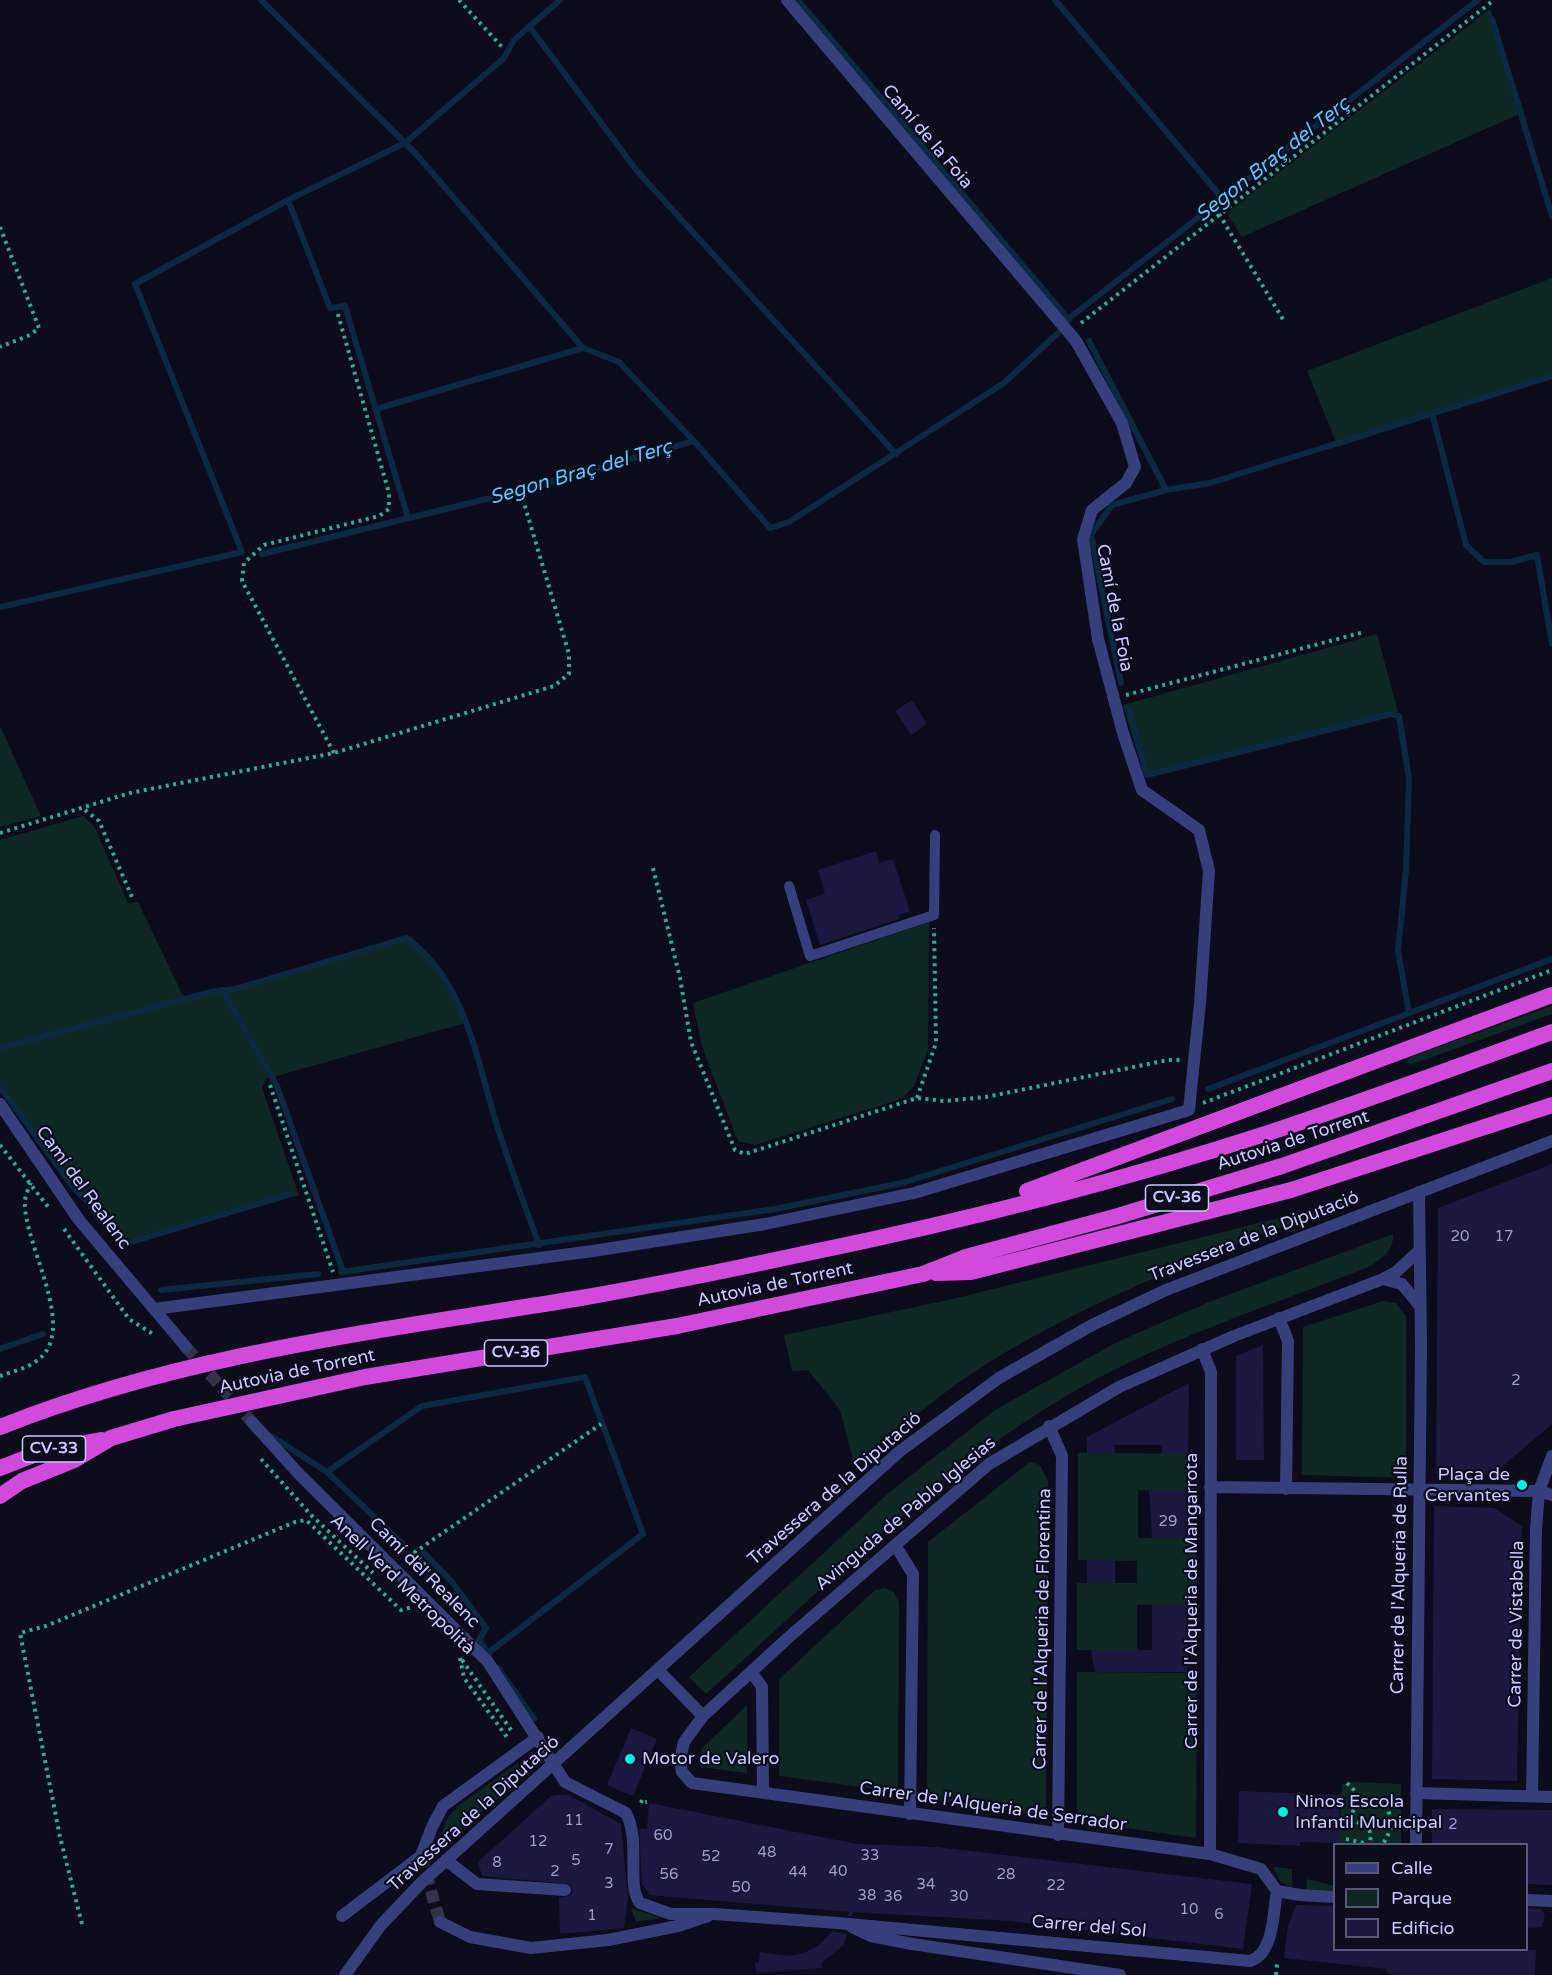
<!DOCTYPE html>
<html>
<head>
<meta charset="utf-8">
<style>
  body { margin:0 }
  #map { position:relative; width:1552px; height:1975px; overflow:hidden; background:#0c0c1d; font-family:"Varela Round",sans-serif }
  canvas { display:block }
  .legend { position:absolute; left:1333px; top:1843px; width:195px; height:108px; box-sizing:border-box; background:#0c0c1d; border:2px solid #575877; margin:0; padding:8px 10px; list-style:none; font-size:18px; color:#c8caff }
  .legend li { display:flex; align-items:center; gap:12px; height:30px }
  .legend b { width:30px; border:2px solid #575877 }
</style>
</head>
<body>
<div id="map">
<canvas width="1552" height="1975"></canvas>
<ul class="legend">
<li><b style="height:8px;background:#373e7c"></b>Calle</li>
<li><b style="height:16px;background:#0f2723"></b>Parque</li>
<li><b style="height:16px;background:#1a183e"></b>Edificio</li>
</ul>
</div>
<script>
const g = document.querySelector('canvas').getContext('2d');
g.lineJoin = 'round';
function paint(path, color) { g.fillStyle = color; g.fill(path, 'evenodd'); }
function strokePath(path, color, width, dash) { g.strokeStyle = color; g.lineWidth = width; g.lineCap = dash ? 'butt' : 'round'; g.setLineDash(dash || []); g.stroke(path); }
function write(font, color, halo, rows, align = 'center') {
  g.font = font + ' "Varela Round",sans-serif'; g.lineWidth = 4.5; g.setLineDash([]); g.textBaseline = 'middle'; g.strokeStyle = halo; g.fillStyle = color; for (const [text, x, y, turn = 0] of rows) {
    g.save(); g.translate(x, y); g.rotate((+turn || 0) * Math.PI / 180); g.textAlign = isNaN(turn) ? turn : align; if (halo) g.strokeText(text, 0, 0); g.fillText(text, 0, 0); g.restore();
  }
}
const green = new Path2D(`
  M1490,9L1524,112L1242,237L1227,213Z
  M1552,278V377L1338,447L1307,371Z
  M1377,634L1398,712L1144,775L1123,705Z
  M0,726L41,816L0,827Z
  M83,816L94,826L128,903L138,902L184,998L218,993L411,936L445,979L465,1023L266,1079L262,1088L299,1195L120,1247L93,1215L44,1142L0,1084V840Z
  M929,922L928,1050L914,1086L901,1099L755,1145L738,1141L702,1047L693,1003Z
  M1552,1006V1014L1410,1065L1407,1062L1410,1057Z
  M1355,1199C1231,1247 1105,1291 991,1361C942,1391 899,1430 855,1467L840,1410L808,1370L792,1371L784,1335L957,1298Z
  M1393,1234C1394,1250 1383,1257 1371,1266C1268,1307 1161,1340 1066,1396C931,1476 822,1590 706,1694L689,1677L892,1490L995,1410L1117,1342L1209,1302Z
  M1383,1301L1396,1303L1406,1317V1478L1302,1475L1303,1327Z
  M1078,1453L1197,1454V1490H1138V1538H1197V1605H1137V1650H1077V1583H1137V1561L1078,1560Z
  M1030,1462L1040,1465L1048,1481L1046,1816L927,1799L928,1542Z
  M885,1588L894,1592L899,1603L898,1792L779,1776V1679L875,1590Z
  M1077,1672L1197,1673L1196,1838L1077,1821Z
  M747,1705V1773L701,1767V1749Z
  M518,1763L527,1774L437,1850L446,1820L459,1805Z
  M1356,1782L1401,1784V1844H1339L1342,1784Z
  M1273,1867L1292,1869V1888L1280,1881Z
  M1307,1879L1334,1886V1891L1306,1890Z
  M631,1908L662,1918L636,1922Z`);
const stream = new Path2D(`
  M261,0L417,155L583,348L619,362L694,441
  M798,0L1069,320
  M1055,0L1223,199
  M1492,19L1552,216
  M529,26L637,171L896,454
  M288,200L330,308L345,306L408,518
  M1068,319L1478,0
  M1089,341L1166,490L1210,483L1552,376
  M376,409L583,348
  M1432,413L1466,545L1484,562H1511L1537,555L1552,644
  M262,554L515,492L694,441L770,528L789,522L1004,383L1058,333
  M0,607L242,552L135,284L288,200L405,143L504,58L514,40L560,0
  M1121,683L1091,535L1112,505L1166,490
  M1129,710L1147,775L1391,714L1399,716L1409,779L1406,870L1398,951L1409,1013
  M222,990L277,1086L343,1271
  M0,1048L211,992L235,989L406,938C464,978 476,1056 495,1119C508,1161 524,1203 539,1245
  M0,1087L73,1187L128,1243L291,1194
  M1208,1089L1552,959
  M341,1272L775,1209L902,1183L1172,1099
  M161,1290L318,1274
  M0,1349L43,1334
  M271,1436L327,1472L403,1544
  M327,1472L422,1406L585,1377L643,1534L488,1653
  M424,1553L452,1582L486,1628L479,1640L489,1655
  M498,1668L534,1719`);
const building = new Path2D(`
  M912,700L927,724L911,735L895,711Z
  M876,851L879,863L893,859L910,911L898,915L899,919L820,945L806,900L825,894L818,870Z
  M1552,1164V1424L1492,1475L1436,1474L1438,1208Z
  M1263,1345L1264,1460H1236V1356Z
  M1189,1383L1188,1454H1162V1445H1114L1115,1454L1087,1453V1437Z
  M1149,1490H1187V1538H1152Z
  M1434,1506L1494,1508L1522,1526L1517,1781L1432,1779Z
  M1087,1560H1115V1583H1087Z
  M1152,1605H1188L1187,1672H1095L1091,1650H1152Z
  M631,1728L657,1739L633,1796L607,1785Z
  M1239,1791L1339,1795L1340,1843L1300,1842V1846L1238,1843Z
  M567,1794L621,1824L628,1898L624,1928L560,1934L559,1898L571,1895L573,1890L570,1884L482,1876L478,1862L551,1796Z
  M649,1803L857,1844L936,1847L1252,1884L1243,1949L1009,1921L853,1912L852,1916H847L850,1912L650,1895L642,1885L639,1829H647Z
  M1432,1809L1552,1810V1885L1527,1884V1845H1432Z
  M1296,1905L1335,1906V1950H1536L1535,1975H1402L1387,1973V1969L1284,1958L1288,1926Z
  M1527,1908L1541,1909L1545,1915L1542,1927L1527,1928Z
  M832,1931L847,1934L844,1945L822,1962V1968L756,1973L755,1963L759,1962L760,1952L788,1956L804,1953L819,1945Z`);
const minorTunnel = new Path2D(`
  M186,1347L252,1422
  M421,1856L440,1922`);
const path = new Path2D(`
  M459,0L502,47
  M1219,214L1284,321
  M0,227L39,328L30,335L0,347
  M1081,323L1494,0
  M1126,695L1364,632
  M334,753L242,581L244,563L264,545L379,516L389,509V493L337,311
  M85,810L99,821L132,897
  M0,833L130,793L334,753L554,686L569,674V654L521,493
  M653,868L680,978L691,1042L735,1150L745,1154L917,1098L944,1101L986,1097L1168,1060H1180
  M270,1085L333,1272
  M917,1098L936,1043L934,928
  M1203,1103L1552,970
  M0,1145L49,1208
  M64,1229L129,1319L153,1334
  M0,1376C11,1372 25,1369 35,1362C82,1332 22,1244 25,1200C26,1194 29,1187 31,1182
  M261,1459L311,1515L373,1573
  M433,1587L439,1583L415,1552L601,1424
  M460,1658L464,1678L509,1740
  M462,1660L511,1730
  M1347,1783L1365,1801L1385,1806C1395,1820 1391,1831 1383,1844
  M642,1800L641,1803L647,1802
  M1364,1801L1358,1802L1352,1813L1353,1820C1368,1827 1372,1827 1370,1844
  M1346,1839L1368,1844
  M82,1924L60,1837L20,1633L46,1626L295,1522L306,1520L401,1610L413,1607
  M1276,1975L1277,1964`);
const service = new Path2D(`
  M789,886L810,956L934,915L935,835`);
const pedestrian = new Path2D(`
  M446,1860L477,1884L565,1890`);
const minor = new Path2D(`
  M0,1104L79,1220L186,1347
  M1383,1279L1402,1284L1419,1305
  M154,1309L593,1251L765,1224L914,1193L1189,1110L1200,1003L1209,871L1199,830L1142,790L1123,733L1098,639L1083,539L1092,510L1126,483L1135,467L1122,423L1076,341L787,0
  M1279,1318L1288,1341L1286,1489
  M1202,1349L1211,1372L1210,1854
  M252,1422L298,1473L488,1662L565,1782L626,1813C641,1841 626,1886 640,1903L671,1914H715L838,1923L1250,1961C1274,1954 1273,1913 1277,1891
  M1049,1426L1062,1456L1058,1835
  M1210,1487L1539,1491L1552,1495
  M895,1545L913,1574L910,1814
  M658,1670L703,1716
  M752,1673L762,1687L763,1793
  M1416,1793L1552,1797
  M1532,1796L1536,1529L1539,1491L1552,1456
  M1416,1844L1421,1345L1419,1192
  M1277,1891L1261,1869L1210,1854L692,1783L682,1772L680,1760L684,1742L703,1716L789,1637L989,1464L1119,1387L1234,1336L1383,1279L1396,1272L1419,1251
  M1277,1891L1300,1895L1334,1897
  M1526,1900L1552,1901
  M342,1916L421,1856L432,1827L443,1806L538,1737
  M440,1922L470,1937L531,1948L608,1940L678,1926L708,1916
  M852,1927L871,1936L912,1944L1120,1975`);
const tertiary = new Path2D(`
  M345,1975L381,1925L422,1882L900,1451L999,1378L1092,1325L1166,1290L1552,1141`);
const trunk = new Path2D(`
  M1027,1191L1552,995
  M936,1273L971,1272L1291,1190L1552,1105
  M0,1427C185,1353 386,1330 581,1298C655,1285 729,1270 803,1254C960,1222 1118,1182 1271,1132C1365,1101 1459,1066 1552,1032
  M0,1468L44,1451L101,1440
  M0,1496L22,1481L74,1460L111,1438L174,1419L365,1377L677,1326L923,1274L966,1257L1118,1216L1282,1166L1552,1071`);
const markers = [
  [1522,1485,6,"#02f1e7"],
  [630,1759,6,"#02f1e7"],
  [1283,1812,6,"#02f1e7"]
];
const numberNames = [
  ["20",1460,1237],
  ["17",1504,1237],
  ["2",1516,1381],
  ["29",1168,1522],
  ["11",574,1821],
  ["2",1453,1825],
  ["60",663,1836],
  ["12",538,1842],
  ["7",609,1850],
  ["48",767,1853],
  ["33",870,1856],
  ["52",711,1857],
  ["5",576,1861],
  ["8",497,1863],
  ["2",555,1872],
  ["40",838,1872],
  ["44",798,1873],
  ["56",669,1875],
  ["28",1006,1875],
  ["3",609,1884],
  ["34",926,1885],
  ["22",1056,1886],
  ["50",741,1888],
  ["38",867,1896],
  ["36",893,1897],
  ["30",959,1897],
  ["10",1189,1910],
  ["6",1219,1915],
  ["1",592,1916]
];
const shields = [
  [1177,1198,63],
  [516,1353,63],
  [54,1449,63]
];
const shieldNames = [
  ["CV-36",1177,1198],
  ["CV-36",516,1353],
  ["CV-33",54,1449]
];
const streetNames = [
  ["Camí de la Foia",927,137,50],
  ["Camí de la Foia",1114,608,79],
  ["Autovia de Torrent",1293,1141,-18],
  ["Camí del Realenc",83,1188,54],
  ["Travessera de la Diputació",1254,1237,-21],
  ["Autovia de Torrent",775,1285,-12],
  ["Autovia de Torrent",297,1372,-12],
  ["Travessera de la Diputació",835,1489,-41],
  ["Avinguda de Pablo Iglesias",906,1514,-40],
  ["Camí del Realenc",424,1573,45],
  ["Carrer de l'Alqueria de Rulla",1400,1575,-89],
  ["Anell Verd Metropolità",402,1585,44],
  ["Carrer de l'Alqueria de Mangarrota",1192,1601,-90],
  ["Carrer de Vistabella",1517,1624,-89],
  ["Carrer de l'Alqueria de Florentina",1043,1629,-89],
  ["Carrer de l'Alqueria de Serrador",993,1807,8],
  ["Travessera de la Diputació",474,1814,-42],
  ["Carrer del Sol",1089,1927,5]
];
const poiNames = [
  ["Plaça de",1510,1475,"right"],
  ["Cervantes",1510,1496,"right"],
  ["Motor de Valero",642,1759],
  ["Ninos Escola",1295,1802],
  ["Infantil Municipal",1295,1823]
];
const waterNames = [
  ["Segon Braç del Terç",1273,160,-38],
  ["Segon Braç del Terç",581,473,-16]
];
paint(green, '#0f2723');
strokePath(stream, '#0c2841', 6);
paint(building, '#1a183e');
strokePath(minorTunnel, '#32324a', 12, [12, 6]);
strokePath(path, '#2dae93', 4, [3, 4.5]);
strokePath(service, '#373e7c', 10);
strokePath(pedestrian, '#373e7c', 12);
strokePath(minor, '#373e7c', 12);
strokePath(tertiary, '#373e7c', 12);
strokePath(trunk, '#d14adb', 16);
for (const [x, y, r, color] of markers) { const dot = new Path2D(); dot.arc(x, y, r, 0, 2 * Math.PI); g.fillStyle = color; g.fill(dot); strokePath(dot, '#0c0c1d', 2); }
write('15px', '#9c9ecf', null, numberNames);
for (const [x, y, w] of shields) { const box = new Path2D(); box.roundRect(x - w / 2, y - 13, w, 26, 4.5); g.fillStyle = '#0c0c1d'; g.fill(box); strokePath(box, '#c8caff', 1.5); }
write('bold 16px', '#c8caff', null, shieldNames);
write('18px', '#c8caff', '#0c0c1d', streetNames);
write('18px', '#c8caff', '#0c0c1d', poiNames, 'left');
write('italic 20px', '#57c9fe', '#0c0c1d', waterNames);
</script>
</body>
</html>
